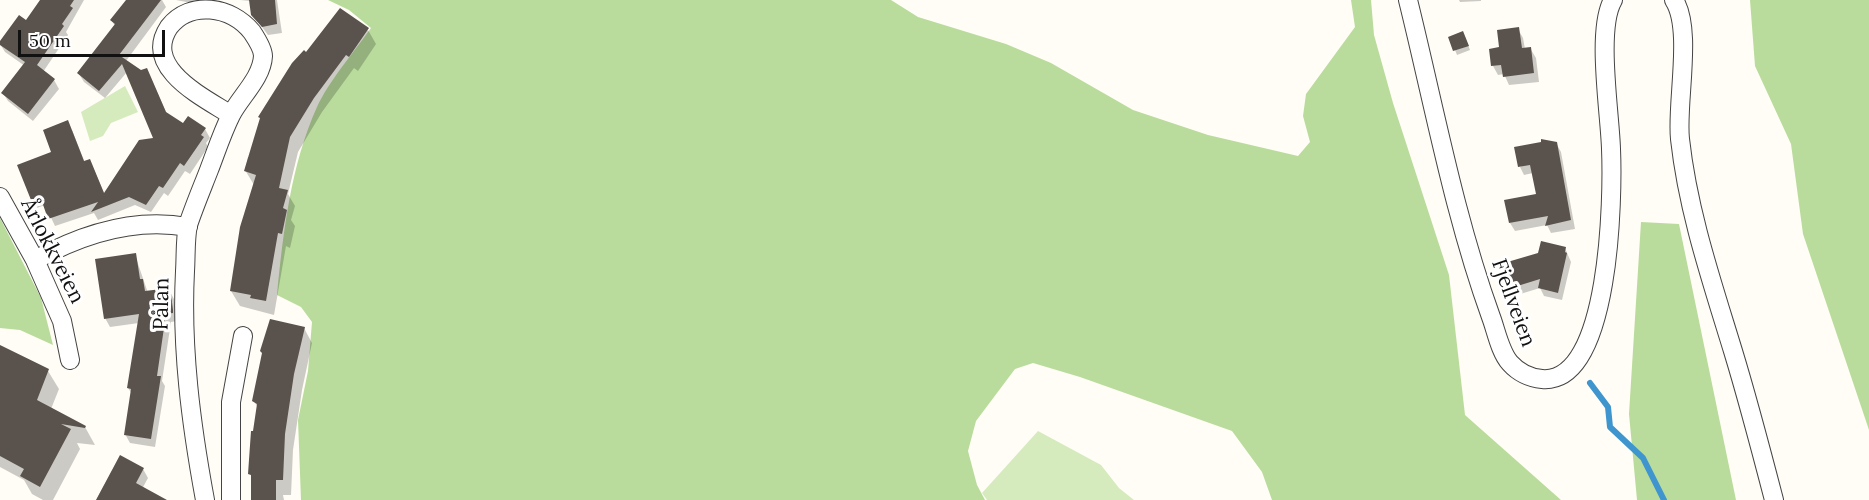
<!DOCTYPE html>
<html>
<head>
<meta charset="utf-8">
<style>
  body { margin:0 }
  #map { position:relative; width:1869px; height:500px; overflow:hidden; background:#fffdf5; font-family:Lora,serif }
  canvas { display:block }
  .scale { position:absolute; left:18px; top:30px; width:147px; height:27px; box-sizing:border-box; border:3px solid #111; border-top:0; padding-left:8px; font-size:18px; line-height:21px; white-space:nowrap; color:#111; -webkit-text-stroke:4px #fff; paint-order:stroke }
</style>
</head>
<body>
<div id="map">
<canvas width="1869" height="500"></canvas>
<div class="scale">50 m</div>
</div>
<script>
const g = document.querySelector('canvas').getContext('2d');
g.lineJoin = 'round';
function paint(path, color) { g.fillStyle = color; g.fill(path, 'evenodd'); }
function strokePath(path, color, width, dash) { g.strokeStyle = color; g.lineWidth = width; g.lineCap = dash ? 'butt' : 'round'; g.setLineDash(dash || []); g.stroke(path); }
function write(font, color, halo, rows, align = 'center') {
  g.font = font + ' Lora,serif'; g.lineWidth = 6; g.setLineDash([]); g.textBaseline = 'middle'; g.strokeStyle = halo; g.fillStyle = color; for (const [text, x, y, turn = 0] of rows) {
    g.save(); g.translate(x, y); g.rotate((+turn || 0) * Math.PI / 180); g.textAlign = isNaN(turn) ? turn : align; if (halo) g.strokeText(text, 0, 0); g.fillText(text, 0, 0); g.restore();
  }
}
const green = new Path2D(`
  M125,86L138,112L111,123L103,136L90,141L81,112Z
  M1038,431L1101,465L1119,488L1134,500H987L982,493Z`);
const forest = new Path2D(`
  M328,0H891L918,17L1006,44L1051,63L1133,110L1208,135L1298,156L1310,142L1303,116L1306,94L1355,27L1351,0H1371L1374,35L1393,103L1449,275L1465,415L1561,500H1272L1262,472L1232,431L1080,377L1033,363L1015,369L976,421L968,451L977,485L985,500H301L298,420L308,371L312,322L301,307L277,295C283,233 291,164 317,107C329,81 354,52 371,28L349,10Z
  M1750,0H1869V430L1803,234L1791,144L1755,66Z
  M0,218L41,298L53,345L20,330L0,328Z
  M1641,222L1679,224L1736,500H1637L1629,414Z`);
const shadow = new Path2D(`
  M42,0H84L66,32L68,35L43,72L54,80L59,89L33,121L8,101L3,93L25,66L5,52L0,44L27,22Z
  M129,0H162L166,7L126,61L141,72L147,70L167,114L184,125L205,129L210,138L206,143L208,147L190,174L185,171L168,196L164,193L151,212L135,205L98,220L94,213L55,226L45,205L37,208L32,199L53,153L72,130L85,163L90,161L105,195L156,139L127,72L105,98L84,82L79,74L115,26L112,21Z
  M176,0H203L202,5Z
  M240,0H277L282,33L268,35L253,15L250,1Z
  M1459,0H1481V1L1460,2Z
  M1518,29L1523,38L1525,49L1530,48L1536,58L1539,82L1509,85L1504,74L1498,75L1493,66L1491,50L1500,49Z
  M368,30L376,44L358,71L354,68L322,112L298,152L288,194L295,206L291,220L295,226L290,248L286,246L274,315L240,306L231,291L254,185L245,170L248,157H251L307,54Z
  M1465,37L1470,50L1457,55L1455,50Z
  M1556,143L1561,152L1575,229L1551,233L1547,225L1515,231L1510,223L1538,195L1533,173L1524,175L1520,167Z
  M1565,248L1571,262L1562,300L1544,296L1540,288L1517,295L1512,287Z
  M135,255L148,293L169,290L174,299L177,321L171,322L162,381L165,386L155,447L130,443L125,434L132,394L128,388L139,323L110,327L105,318Z
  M304,328L312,343L302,390L293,450L291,495H283L284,500H253V479L250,474L258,408L254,401Z
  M0,347L48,371L59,389L51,409L85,427L95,445L77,443L80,449L53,500H43L32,494L24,480L0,467Z
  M120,457L143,469L148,478L142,489L164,500H96Z`);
const stream = new Path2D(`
  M1590,383L1608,407L1610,427L1643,458L1664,500`);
const building = new Path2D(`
  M40,0H74L70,6L73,8L62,24L64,26L37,65L55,79L28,114L1,93L25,62L0,45V41L19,15L26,20Z
  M126,0H161L119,55L141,70L147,68L166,112L183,123L188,116L206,128L201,135L204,137L184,166L180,163L163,188L159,186L146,205L129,197L91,212L98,202L48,219L40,196L31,200L17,165L51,152L43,130L68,120L84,161L90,159L104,193L139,140L153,138L122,64L99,91L77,73L115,24L110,20Z
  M249,0H275L277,24L262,27L251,15Z
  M340,8L369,28L349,57L346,55L314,98L290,137L279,188L288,190L283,208L287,210L282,234L278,233L266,301L250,298L251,295L230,291L240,227L256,175L244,171L260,118L258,117L292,63L304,50L306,52Z
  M1519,27L1522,48L1531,47L1534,73L1503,77L1501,65L1491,66L1489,49L1499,47L1497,30Z
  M1463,31L1469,46L1453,51L1448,37Z
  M1541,139L1557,142L1571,220L1545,226L1548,216L1509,223L1504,200L1536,194L1530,165L1518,167L1514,147L1541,142Z
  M1541,241L1566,247L1565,252L1567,253L1558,293L1538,288L1540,279L1511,288L1504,263L1538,253Z
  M136,253L140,279H143L145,291L170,288L173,310V313L166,314L157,376H161L151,439L124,435L131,389L127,388L139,314L104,319L95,259Z
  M270,319L305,327L294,374L285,434L283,480H276V500H251V475L248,474L251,431H253L257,404L252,401L262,353L260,351Z
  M0,345L49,369L37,400L86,426L85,428L61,424L71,429L40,487L20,476L24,469L0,456Z
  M120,455L144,468L136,483L167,500H96Z`);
const minor = new Path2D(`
  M1408,0C1434,105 1454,215 1491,317C1496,330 1500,352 1510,363C1518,372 1530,378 1542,379C1611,385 1613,194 1611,149C1610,113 1596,29 1613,0
  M1674,0C1693,29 1676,104 1680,139C1688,212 1712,282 1733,351C1748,400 1761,450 1774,500
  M0,197L35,260L62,321L70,360
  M35,260C82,234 134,217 188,227
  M205,500C191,424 181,348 185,271C186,256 185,239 188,225C194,207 202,188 209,170C216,152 222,133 231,115C240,97 262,78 263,56C263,49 256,38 252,32C231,6 190,0 169,27C142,68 203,97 231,115
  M231,500V402L243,336`);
const streetNames = [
  ["Årlokkveien",52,251,63],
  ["Fjellveien",1513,303,70],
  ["Pålan",162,304,-89]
];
paint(green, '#d5ebbd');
paint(forest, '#b9dc9c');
paint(shadow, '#0003');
strokePath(stream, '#3f96cf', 6);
paint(building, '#5a524d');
strokePath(minor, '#444', 20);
strokePath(minor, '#fff', 18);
write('21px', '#111', '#fff', streetNames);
</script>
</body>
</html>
